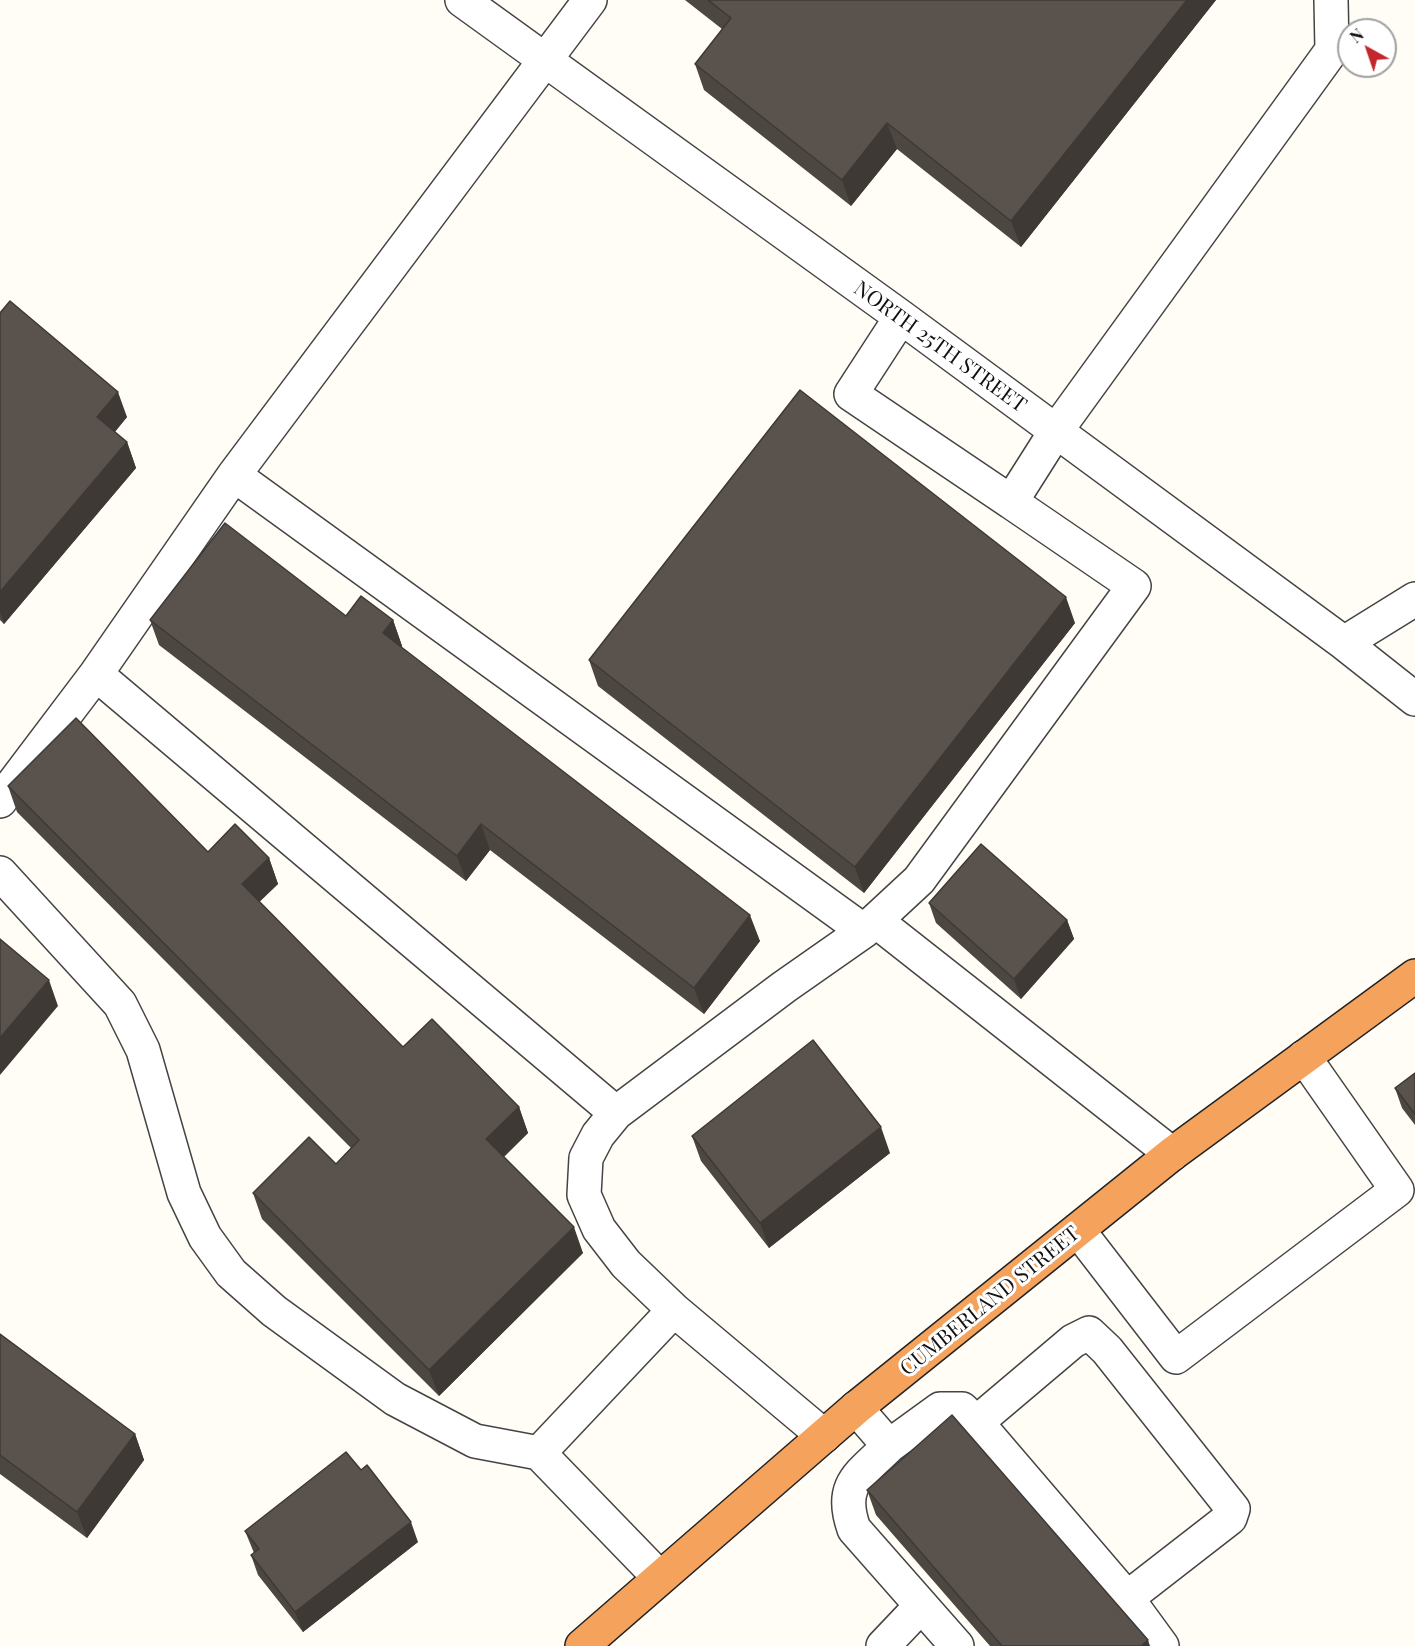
<!DOCTYPE html>
<html>
<head>
<meta charset="utf-8">
<style>
  body { margin:0 }
  #map { position:relative; width:1415px; height:1646px; overflow:hidden; background:#fffdf5; font-family:"Playfair Display",serif }
  canvas { display:block }
  .north { position:absolute; left:1337px; top:18px; width:60px; height:60px; box-sizing:border-box; background:#fff; border:2px solid #a0a0a0; border-radius:50%; rotate:320deg; font-size:16px; font-weight:700; line-height:24px; text-align:center; color:#111 }
  .north::after { content:''; display:block; margin:auto; width:21px; height:27px; background:#c4262e; clip-path:polygon(50% 0,100% 100%,50% 72%,0 100%) }
</style>
</head>
<body>
<div id="map">
<canvas width="1415" height="1646"></canvas>
<div class="north">N</div>
</div>
<script>
const g = document.querySelector('canvas').getContext('2d');
g.lineJoin = 'round';
function strokePath(path, color, width, dash) { g.strokeStyle = color; g.lineWidth = width; g.lineCap = dash ? 'butt' : 'round'; g.setLineDash(dash || []); g.stroke(path); }
function paint(path, color) { g.fillStyle = color; g.fill(path, 'evenodd'); }
function write(font, color, halo, rows, align = 'center') {
  g.font = font + ' "Playfair Display",serif'; g.lineWidth = 6; g.setLineDash([]); g.textBaseline = 'middle'; g.strokeStyle = halo; g.fillStyle = color; for (const [text, x, y, turn = 0] of rows) {
    g.save(); g.translate(x, y); g.rotate((+turn || 0) * Math.PI / 180); g.textAlign = isNaN(turn) ? turn : align; if (halo) g.strokeText(text, 0, 0); g.fillText(text, 0, 0); g.restore();
  }
}
const minor = new Path2D(`
  M462,0L901,317L1344,643L1415,699
  M590,0L234,475L864,931
  M901,317L851,394L1011,502
  M234,475L96,674L616,1113
  M1344,643L1415,599
  M0,801L96,674
  M0,873L120,1004L143,1050L184,1193L205,1237L231,1273L274,1311L395,1399L475,1441L539,1453
  M876,921L1172,1154
  M1078,1230L1176,1357L1397,1190L1304,1057
  M674,1310L626,1264L599,1229L584,1195L586,1158L598,1135L616,1113L784,987L864,931L919,880L1134,586L1011,502L1056,431L1332,50L1331,0
  M856,1408L889,1446C860,1475 838,1484 854,1529L957,1646
  M976,1423L1073,1341L1089,1333L1107,1350L1233,1509L1230,1518L1127,1598
  M889,1446L940,1409H962L984,1431L1127,1598L1162,1646
  M659,1577L539,1453L674,1310L824,1436
  M883,1646L921,1606`);
const highway = new Path2D(`
  M582,1646L856,1408L1172,1154L1415,976`);
const wall = new Path2D(`
  M685,0H1216L1021,247L897,149L851,206L704,90L695,64L722,29Z
  M0,313L127,417L115,432L127,442L136,468L4,624L0,620Z
  M346,616L393,620L402,646L401,648L760,941L704,1014L490,850L466,881L159,645L150,620Z
  M1075,623L864,893L598,686L589,660Z
  M8,786L208,852L269,858L278,884L259,902L403,1047L519,1107L528,1133L504,1157L583,1253L439,1396L262,1219L253,1193L336,1164L351,1148L17,812Z
  M929,903L1067,920L1074,939L1021,999L936,923Z
  M1415,1073V1125L1402,1108L1395,1088Z
  M692,1136L890,1153L769,1248L701,1161Z
  M0,1334L135,1434L144,1460L87,1538L0,1474Z
  M867,1490L1150,1646H990L876,1515Z
  M245,1531L418,1542L303,1632L258,1575L251,1555L254,1553Z`);
const shadedWall = new Path2D(`
  M1187,0H1216L1021,247L1011,221Z
  M887,123L897,149L851,206L842,180Z
  M118,392L127,417L106,442L97,417Z
  M127,442L136,468L4,624L0,612V592Z
  M1066,597L1075,623L864,893L855,867Z
  M393,620L402,646L392,659L383,633Z
  M481,824L490,850L466,881L457,856Z
  M269,858L278,884L251,910L242,884Z
  M750,915L760,941L704,1014L694,988Z
  M1067,920L1074,939L1021,999L1014,979Z
  M49,980L58,1006L0,1075V1038Z
  M519,1107L528,1133L495,1165L486,1139Z
  M881,1127L890,1153L769,1248L760,1223Z
  M574,1227L583,1253L439,1396L429,1370Z
  M135,1434L144,1460L87,1538L77,1512Z
  M411,1522L418,1542L303,1632L295,1612Z
  M1148,1640L1150,1646H1141Z`);
const building = new Path2D(`
  M708,0H1187L1011,221L887,123L842,180L695,64L731,18Z
  M10,301L118,392L97,417L127,442L0,592V313Z
  M800,390L1066,597L855,867L589,660Z
  M225,523L346,616L361,596L393,620L383,633L750,915L694,988L481,824L457,856L150,620Z
  M76,718L208,852L235,824L269,858L242,884L403,1047L432,1019L519,1107L486,1139L574,1227L429,1370L253,1193L309,1137L336,1164L359,1140L8,786Z
  M981,844L1067,920L1014,979L929,903Z
  M0,939L49,980L0,1038Z
  M813,1040L881,1127L760,1223L692,1136Z
  M1415,1073V1114L1395,1088Z
  M0,1334L135,1434L77,1512L0,1455Z
  M952,1415L1148,1640L1141,1646H1002L867,1490Z
  M346,1452L361,1470L367,1465L411,1522L295,1612L251,1555L259,1549L245,1531Z`);
const streetNames = [
  ["NORTH 25TH STREET",940,347,36],
  ["CUMBERLAND STREET",990,1301,-39]
];
strokePath(minor, '#444', 36);
strokePath(highway, '#222', 36);
strokePath(minor, '#fff', 33);
strokePath(highway, '#f5a25d', 33);
paint(wall, '#4d4742');
paint(shadedWall, '#3f3936');
paint(building, '#5a524d');
strokePath(building, '#3f3936', 1.5);
write('21px', '#111', '#fff', streetNames);
</script>
</body>
</html>
